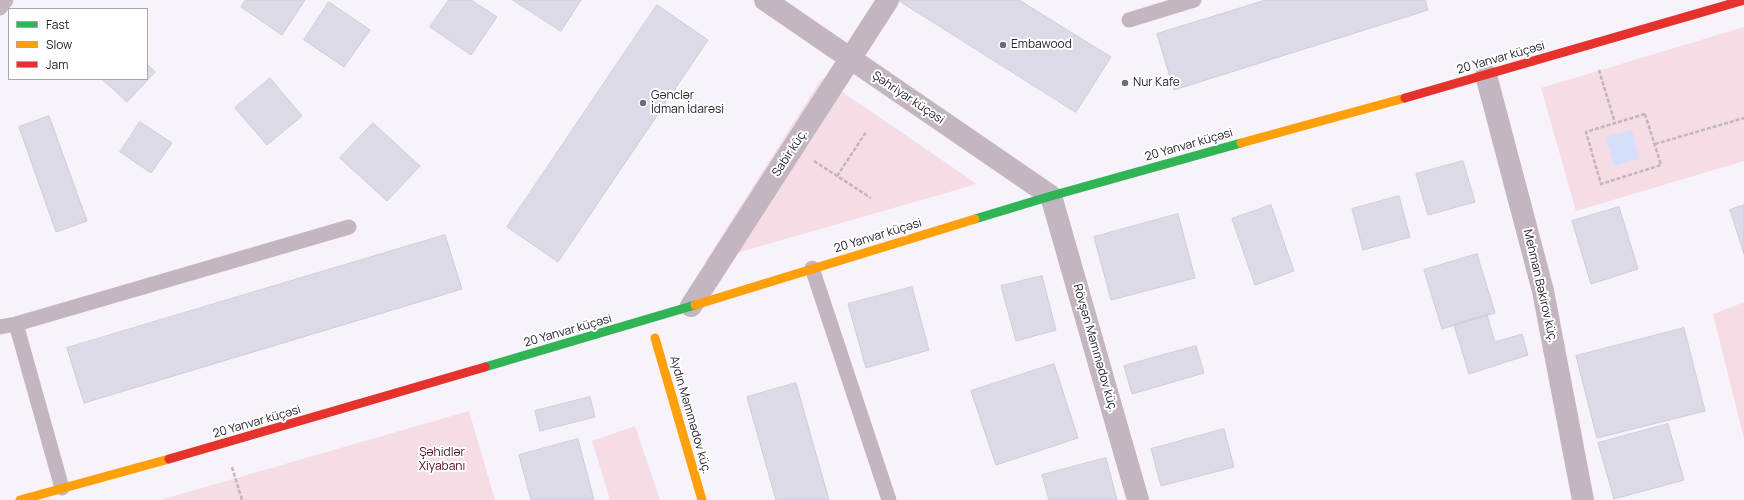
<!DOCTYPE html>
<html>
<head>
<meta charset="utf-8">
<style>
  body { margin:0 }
  #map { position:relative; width:1744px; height:500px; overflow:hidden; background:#f8f2fa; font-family:Manrope,sans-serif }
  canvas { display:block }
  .legend { position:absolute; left:8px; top:8px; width:140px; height:72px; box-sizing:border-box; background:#fff; border:1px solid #a9a7ab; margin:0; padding:5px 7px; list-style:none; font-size:12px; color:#29232d }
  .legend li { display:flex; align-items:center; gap:8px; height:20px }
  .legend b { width:20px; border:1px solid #a9a7ab }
</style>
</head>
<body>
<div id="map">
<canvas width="1744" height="500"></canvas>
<ul class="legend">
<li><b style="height:5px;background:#30b455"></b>Fast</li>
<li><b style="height:5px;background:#ff9f0a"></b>Slow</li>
<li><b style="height:5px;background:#e5322d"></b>Jam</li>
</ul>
</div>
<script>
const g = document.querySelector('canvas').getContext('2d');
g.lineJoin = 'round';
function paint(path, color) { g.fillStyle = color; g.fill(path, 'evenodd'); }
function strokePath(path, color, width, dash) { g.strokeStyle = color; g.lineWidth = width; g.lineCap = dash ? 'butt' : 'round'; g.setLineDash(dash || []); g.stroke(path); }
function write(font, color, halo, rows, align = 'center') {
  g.font = font + ' Manrope,sans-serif'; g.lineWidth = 4; g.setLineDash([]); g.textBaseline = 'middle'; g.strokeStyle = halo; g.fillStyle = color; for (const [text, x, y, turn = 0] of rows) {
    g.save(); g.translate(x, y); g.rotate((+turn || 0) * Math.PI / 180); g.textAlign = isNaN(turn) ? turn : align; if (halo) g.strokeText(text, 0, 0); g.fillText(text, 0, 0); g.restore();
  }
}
const green = new Path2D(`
  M1744,27V161L1576,211L1541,88Z
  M822,78L977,184L705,262Z
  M1744,302V439L1713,314Z
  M469,411L495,500H160Z
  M635,426L660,500H610L592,441Z`);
const water = new Path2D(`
  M1632,130L1639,159L1614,166L1606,137Z`);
const building = new Path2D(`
  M246,0H305L282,35L241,7Z
  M449,0H471L497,17L471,55L430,27Z
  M513,0H581L561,31Z
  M898,0H1019L1111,57L1076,112Z
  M1266,0H1425L1428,10L1174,90L1157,34Z
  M329,2L370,30L344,67L304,40Z
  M657,5L708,40L558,262L507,227Z
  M147,64L155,72L127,102L102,79H147Z
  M270,78L302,116L267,145L235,108Z
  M49,116L87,221L56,232L19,127Z
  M140,122L172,143L151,173L120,152Z
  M373,123L420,166L387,201L340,158Z
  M1463,161L1475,202L1428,215L1416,174Z
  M1399,196L1410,237L1363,250L1352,209Z
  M1271,205L1294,271L1255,285L1232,219Z
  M1744,205V254L1730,210Z
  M1619,207L1638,269L1591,284L1572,221Z
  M1178,214L1195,278L1111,300L1094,237Z
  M445,235L462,289L84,403L67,348Z
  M1477,254L1495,313L1442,329L1424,270Z
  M1042,276L1056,330L1016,341L1001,286Z
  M912,287L929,350L866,368L848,304Z
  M1487,315L1495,342L1522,334L1528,355L1469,374L1454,325Z
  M1684,328L1705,411L1597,438L1576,356Z
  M1196,346L1204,373L1132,394L1124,366Z
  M1054,364L1078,438L996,465L971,391Z
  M796,383L829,500H776L747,397Z
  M590,397L595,417L540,431L535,411Z
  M1668,424L1684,480L1614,499L1598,443Z
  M1224,429L1234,467L1161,486L1151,449Z
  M578,439L594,500H531L519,455Z
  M1106,458L1117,500H1049L1042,475Z`);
const path = new Path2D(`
  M1599,70L1615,123
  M1645,114L1661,165L1601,184L1586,132Z
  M1655,144L1744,118
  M814,161L871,198
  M837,176L866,132
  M232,467L242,500`);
const lane = new Path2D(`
  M0,8L6,0
  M1129,20L1194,0
  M812,268L889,500
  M16,324L62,488
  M0,327L16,324L349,227`);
const street = new Path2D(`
  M765,0L1051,196L1138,500
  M1486,75L1543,291L1583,500
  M691,306L888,0`);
const fast = new Path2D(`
  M975,219L1051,196L1241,143
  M485,367L695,305`);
const slow = new Path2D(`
  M1241,143L1405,98
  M695,305L975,219
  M655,338L702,500
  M20,500L169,459`);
const jam = new Path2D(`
  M1405,98L1744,0
  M169,459L485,367`);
const markers = [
  [1003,45,4,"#716b75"],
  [1125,83,4,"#716b75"],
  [643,103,4,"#716b75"]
];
const poiNames = [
  ["Embawood",1011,45],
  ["Nur Kafe",1133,83],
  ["Gənclər",651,96],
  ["İdman İdarəsi",651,110]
];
const streetNames = [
  ["20 Yanvar küçəsi",1501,58,-16],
  ["Şəhriyar küçəsi",908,98,34],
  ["20 Yanvar küçəsi",1189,145,-16],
  ["Sabir küç.",790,153,-57],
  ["20 Yanvar küçəsi",878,236,-17],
  ["Mehman Bəkirov küç.",1540,286,77],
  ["20 Yanvar küçəsi",568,331,-16],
  ["Rövşən Məmmədov küç.",1095,348,74],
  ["Aydın Məmmədov küç.",690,415,74],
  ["20 Yanvar küçəsi",257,422,-16]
];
const parkNames = [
  ["Şəhidlər",442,453],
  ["Xiyabanı",442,467]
];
paint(green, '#f6dce5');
paint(water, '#d5dff9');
paint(building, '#dddae8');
strokePath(building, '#cfccd5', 1);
strokePath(path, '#c0b6be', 2.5, [4, 2]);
strokePath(lane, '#c3b6c0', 15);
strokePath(street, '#c3b6c0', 22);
strokePath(fast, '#30b455', 9);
strokePath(slow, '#ff9f0a', 9);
strokePath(jam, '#e5322d', 9);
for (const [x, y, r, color] of markers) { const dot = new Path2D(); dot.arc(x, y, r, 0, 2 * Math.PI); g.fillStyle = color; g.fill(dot); strokePath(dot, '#fff', 1.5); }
write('12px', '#29232d', '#fff', poiNames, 'left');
write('12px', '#29232d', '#fff', streetNames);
write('12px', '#560828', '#fff', parkNames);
</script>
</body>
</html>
